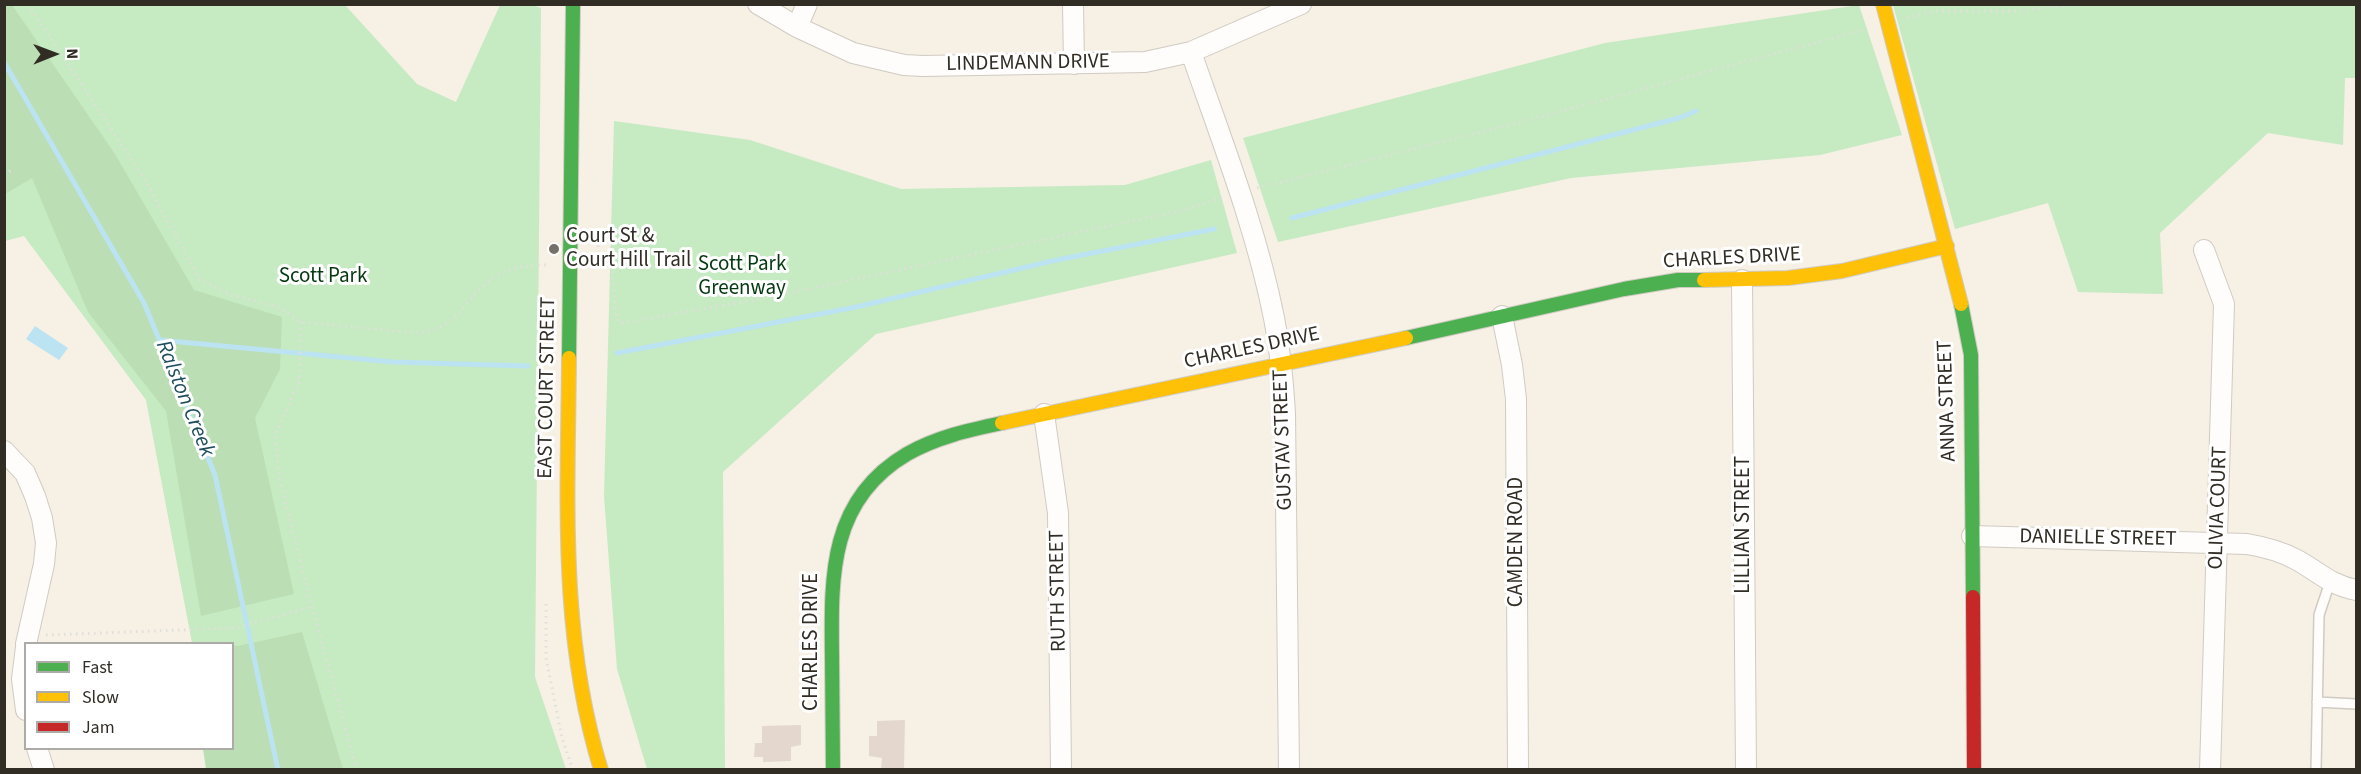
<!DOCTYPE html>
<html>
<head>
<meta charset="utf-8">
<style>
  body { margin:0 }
  #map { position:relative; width:2361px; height:774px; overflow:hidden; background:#f6f0e5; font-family:"Source Sans 3",sans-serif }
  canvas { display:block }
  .frame { position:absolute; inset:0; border:6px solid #312d25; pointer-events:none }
  .legend { position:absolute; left:24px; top:642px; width:210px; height:108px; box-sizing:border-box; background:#fff; border:2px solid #adaba8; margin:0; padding:8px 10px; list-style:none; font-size:18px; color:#312d25 }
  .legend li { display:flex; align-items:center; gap:12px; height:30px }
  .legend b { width:30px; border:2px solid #adaba8 }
  .north { position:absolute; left:24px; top:24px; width:60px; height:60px; -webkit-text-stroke:4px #fff; paint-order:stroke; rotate:89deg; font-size:16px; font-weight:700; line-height:24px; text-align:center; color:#312d25 }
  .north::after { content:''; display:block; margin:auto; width:21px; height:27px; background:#312d25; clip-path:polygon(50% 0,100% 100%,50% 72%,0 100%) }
</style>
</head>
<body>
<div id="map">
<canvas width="2361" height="774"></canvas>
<div class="frame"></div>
<ul class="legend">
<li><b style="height:8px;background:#4caf50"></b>Fast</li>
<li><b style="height:8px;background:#ffc107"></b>Slow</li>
<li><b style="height:8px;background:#c62828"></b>Jam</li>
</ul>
<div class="north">N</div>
</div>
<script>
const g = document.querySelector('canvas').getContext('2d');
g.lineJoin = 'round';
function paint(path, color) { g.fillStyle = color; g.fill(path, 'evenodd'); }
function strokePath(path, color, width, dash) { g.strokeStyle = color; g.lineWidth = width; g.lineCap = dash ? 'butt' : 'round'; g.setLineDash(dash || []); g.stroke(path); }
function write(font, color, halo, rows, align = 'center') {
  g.font = font + ' "Source Sans 3",sans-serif'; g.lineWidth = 6; g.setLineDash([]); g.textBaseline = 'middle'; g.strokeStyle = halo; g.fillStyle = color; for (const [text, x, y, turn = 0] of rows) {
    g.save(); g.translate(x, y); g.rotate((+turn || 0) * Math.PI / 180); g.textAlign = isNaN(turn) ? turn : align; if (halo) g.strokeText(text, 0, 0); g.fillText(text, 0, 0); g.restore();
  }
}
const green = new Path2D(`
  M5,5H345L417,84L456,102L500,5H532L541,8L535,677L566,769H215L232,748V644L192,643L146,400L24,236L5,241Z
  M1859,5L1902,135L1820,155L1571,178L1278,242L1243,138L1605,43Z
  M1893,5H2356V78H2345L2343,145L2268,133L2160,233L2163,294L2078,292L2048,203L1955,229Z
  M614,121L750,140L901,189L1125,185L1211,160L1237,253L876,334L723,472L725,769H647L617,669L604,496Z`);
const forest = new Path2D(`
  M12,5L115,154L194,290L282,317L280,369L255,418L294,594L201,616L166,411L88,312L32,178L5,194L4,5Z
  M302,632L343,769H206L203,749L232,748L233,645L238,646Z`);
const water = new Path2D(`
  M35,326L68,348L59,360L26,339Z`);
const stream = new Path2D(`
  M4,62L144,303L215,475L278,770
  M1292,218L1679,118L1696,111
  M159,340L393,362L528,366
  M617,353L856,307L1052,261L1214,229`);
const building = new Path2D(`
  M905,720L904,770H881L882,758L869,756V736H877V721Z
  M801,725V745L791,747V761L763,762V757H754L755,743H762V726Z`);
const path = new Path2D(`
  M28,4L145,180L200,280L232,295L278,307L301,322L417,333C458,327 460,306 488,282C506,267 528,265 550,265
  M1907,18L1936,11H2019L2078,4
  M4,175L13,169
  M1257,188L1517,123L1866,29
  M591,264H598V237L610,240L616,316L618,321L623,323L765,298L1180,211L1222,198
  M301,322L299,382L276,433L278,472L312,607L357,770
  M546,604V658L562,738L573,770
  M46,635L235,628L312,607`);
const lane = new Path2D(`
  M2317,702L2356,704
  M2316,770L2319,615L2330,582`);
const street = new Path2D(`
  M758,4L797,27L853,53L904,65L923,66L1145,62L1191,52L1301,4
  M1073,4L1074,64
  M797,27L807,4
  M1191,52C1221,139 1256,227 1274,318C1280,349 1283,381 1285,413L1289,770
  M2204,250L2224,304L2210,770
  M1742,280L1746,770
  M1502,316L1512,365L1516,399L1518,770
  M1044,414L1058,513L1061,770
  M4,451L25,473L35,496L42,518L46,543L44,564L26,644
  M1972,536L2247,544C2265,547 2281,551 2297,560C2319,572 2330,585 2356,590
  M26,647L22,679L26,710
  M37,748L44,770`);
const fast = new Path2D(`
  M1961,304L1971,355L1973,597
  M1406,338L1624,289L1678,280H1704
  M569,358L573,4
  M833,770C833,732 832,694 832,656C831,576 829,500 907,454C937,437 969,430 1002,423`);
const slow = new Path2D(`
  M1883,4L1961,304
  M1704,280L1788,278L1842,271L1947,246
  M569,358C568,498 559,634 601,770
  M1002,423L1406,338`);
const jam = new Path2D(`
  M1973,597L1974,770`);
const markers = [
  [554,249,6,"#767168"]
];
const streetNames = [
  ["LINDEMANN DRIVE",1028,64,-1],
  ["CHARLES DRIVE",1732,259,-3],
  ["CHARLES DRIVE",1252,349,-12],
  ["EAST COURT STREET",548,388,-89],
  ["ANNA STREET",1948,401,-92],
  ["GUSTAV STREET",1284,440,-92],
  ["OLIVIA COURT",2219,508,-88],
  ["LILLIAN STREET",1744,525,-90],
  ["DANIELLE STREET",2098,539,1],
  ["CAMDEN ROAD",1517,542,-90],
  ["RUTH STREET",1059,591,-91],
  ["CHARLES DRIVE",812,642,-90]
];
const poiNames = [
  ["Court St &",566,237],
  ["Court Hill Trail",566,261]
];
const parkNames = [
  ["Scott Park",742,265],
  ["Greenway",742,289],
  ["Scott Park",323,277]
];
const waterNames = [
  ["Ralston Creek",184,399,68]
];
paint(green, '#c6eac1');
paint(forest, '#bbdeb5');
paint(water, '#bce3f2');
strokePath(stream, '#bce3f2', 5);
paint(building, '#e4d8ce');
strokePath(lane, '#d0cbc2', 12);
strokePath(street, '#d0cbc2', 22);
strokePath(fast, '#d0cbc2', 16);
strokePath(slow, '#d0cbc2', 16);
strokePath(jam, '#d0cbc2', 16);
strokePath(path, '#e1dfdc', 3, [1.5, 4.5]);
strokePath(lane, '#fefdfb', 9);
strokePath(street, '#fefdfb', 20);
strokePath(fast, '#4caf50', 14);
strokePath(slow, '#ffc107', 14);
strokePath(jam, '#c62828', 14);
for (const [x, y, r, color] of markers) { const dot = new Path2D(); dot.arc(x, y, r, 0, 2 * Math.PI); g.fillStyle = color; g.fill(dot); strokePath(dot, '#fff', 2); }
write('21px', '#312d25', '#fff', streetNames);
write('21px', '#312d25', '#fff', poiNames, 'left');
write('21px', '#04380e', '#fff', parkNames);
write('italic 22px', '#1e4d5e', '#fff', waterNames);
</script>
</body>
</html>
